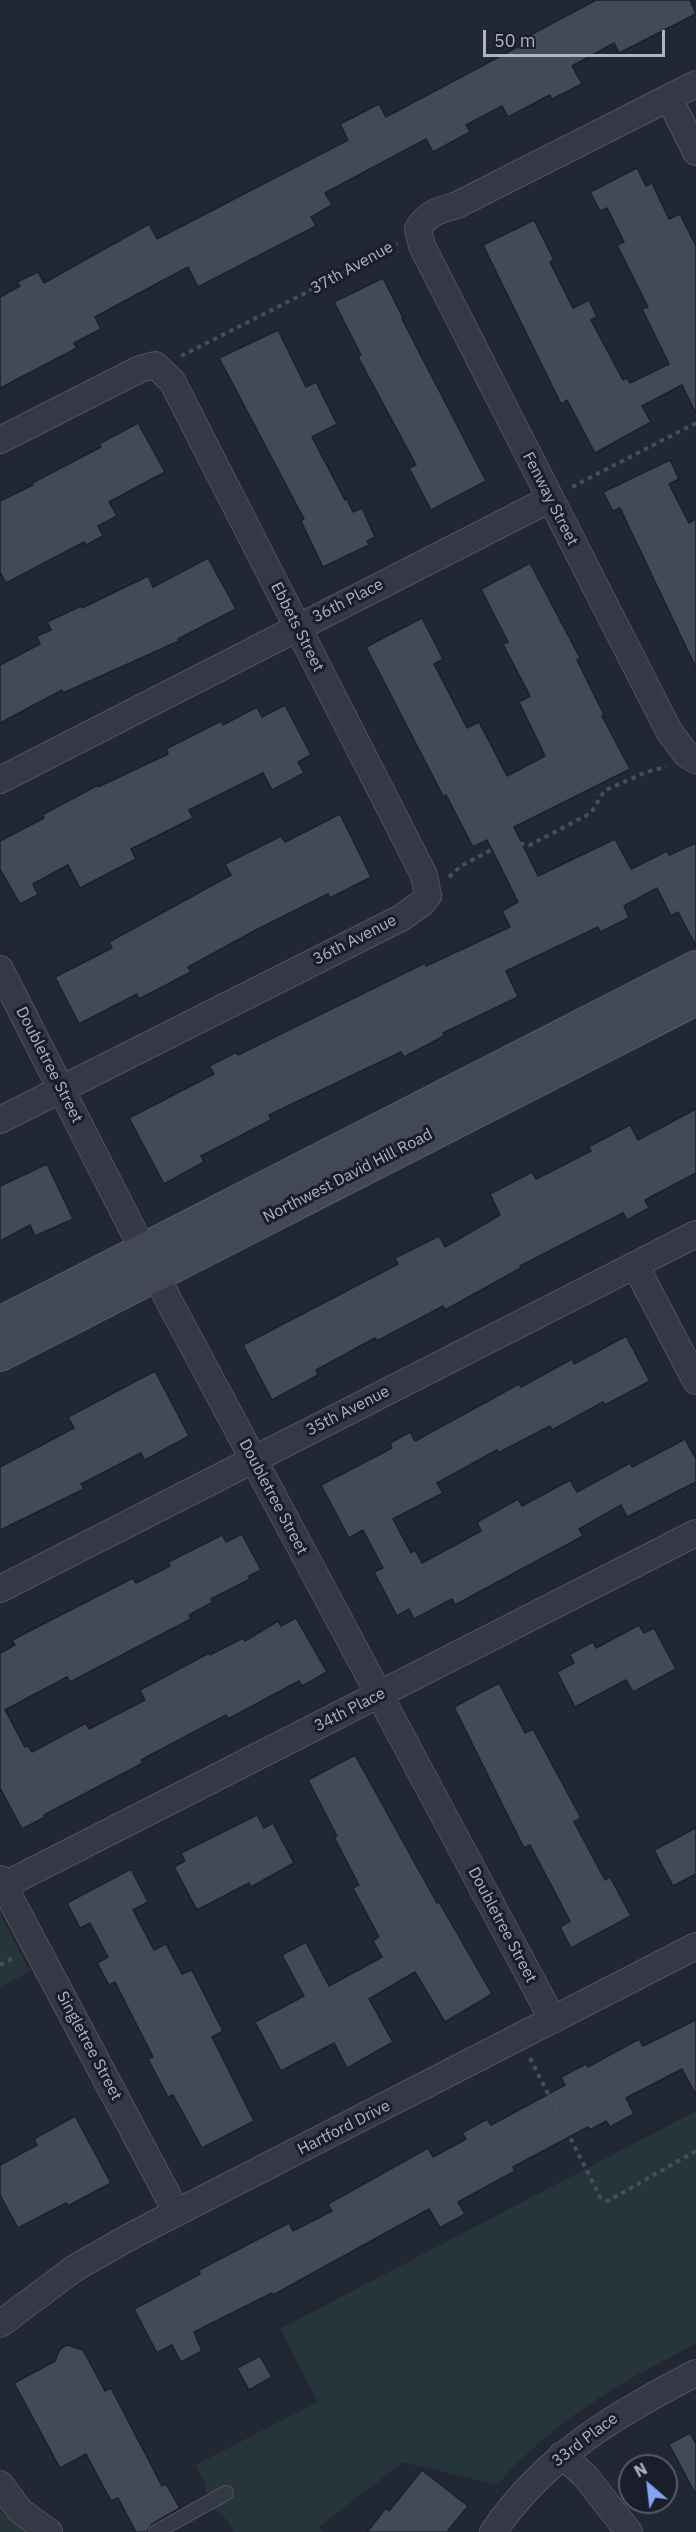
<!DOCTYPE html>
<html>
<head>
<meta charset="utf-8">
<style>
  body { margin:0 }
  #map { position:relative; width:696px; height:2532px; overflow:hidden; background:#212735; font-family:"IBM Plex Sans",sans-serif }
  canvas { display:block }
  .north { position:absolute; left:618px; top:2454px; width:60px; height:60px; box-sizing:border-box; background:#1a1e2a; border:2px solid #555a67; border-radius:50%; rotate:332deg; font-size:16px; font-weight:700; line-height:24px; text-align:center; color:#aeb4c2 }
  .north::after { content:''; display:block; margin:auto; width:21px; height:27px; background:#86a2f0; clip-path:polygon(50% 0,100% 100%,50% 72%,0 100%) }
  .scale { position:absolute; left:483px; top:30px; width:182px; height:27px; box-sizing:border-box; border:3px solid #aeb4c2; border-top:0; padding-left:8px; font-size:18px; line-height:21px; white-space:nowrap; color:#aeb4c2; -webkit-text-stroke:4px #1a1e2a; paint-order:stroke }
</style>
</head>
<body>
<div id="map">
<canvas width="696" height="2532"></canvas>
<div class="north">N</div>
<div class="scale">50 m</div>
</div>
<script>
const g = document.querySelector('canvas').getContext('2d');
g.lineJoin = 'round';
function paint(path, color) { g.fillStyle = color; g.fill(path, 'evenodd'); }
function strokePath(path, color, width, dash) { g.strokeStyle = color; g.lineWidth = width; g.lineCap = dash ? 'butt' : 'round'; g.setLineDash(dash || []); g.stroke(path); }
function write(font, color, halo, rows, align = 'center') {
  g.font = font + ' "IBM Plex Sans",sans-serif'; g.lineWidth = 6; g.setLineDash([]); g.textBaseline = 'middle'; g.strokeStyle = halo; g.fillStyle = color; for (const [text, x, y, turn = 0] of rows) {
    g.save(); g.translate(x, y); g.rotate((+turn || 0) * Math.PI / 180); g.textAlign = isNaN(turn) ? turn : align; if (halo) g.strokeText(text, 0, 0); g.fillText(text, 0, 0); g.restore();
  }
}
const green = new Path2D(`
  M0,1914L30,1971L0,1987Z
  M696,2111V2344C616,2385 558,2417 497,2485L403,2462L319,2527L324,2532H234L228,2521L208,2503L205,2483L195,2465L318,2402L280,2329Z
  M0,2511L23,2532H0Z`);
const building = new Path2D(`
  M596,0H690L696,14L619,53L614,43L572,66L582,84L552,99L550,95L508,117L502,106L466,125L470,132L433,152L426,139L325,193L332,205L311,217L316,226L198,287L188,267L95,317L101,329L74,343L77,348L0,388V297L20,286L17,282L38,272L44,283L149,224L157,239L348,140L340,124L379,104L386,117L525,43L523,39Z
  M637,168L646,186L652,183L669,219L680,214L696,246V414L682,385L642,406L651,422L595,453L567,400L561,404L483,245L534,220L554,260L550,262L573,308L589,300L597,317L591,320L623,380L627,378L630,383L669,364L642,309L648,307L617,245L624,242L607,208L600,211L590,192Z
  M383,278L403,318L402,319L486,481L431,510L409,468L416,465L358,357L361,355L334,302Z
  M278,330L306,387L316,382L337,424L312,437L345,500L347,499L353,512L362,508L375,537L367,541L369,545L323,567L301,521L304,519L219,358Z
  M138,423L165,472L109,502L117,516L98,526L103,536L86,545L84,542L6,583L0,572V501L33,485L32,483L101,447L99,444Z
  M670,460L679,479L669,484L689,523L696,519V668L620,508L613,511L603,492Z
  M208,558L236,609L178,639L179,641L63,693L62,690L0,723V665L40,644L37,636L51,630L47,622L81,606L82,608L148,576L153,587Z
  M530,563L580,658L577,660L604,715L602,716L630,769L514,827L538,876L615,839L631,869L667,851L669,855L696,843V946L678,912L671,916L657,888L624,906L629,918L600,932L598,927L506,971L518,997L443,1033L444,1036L404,1057L401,1052L269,1115L271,1120L201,1156L204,1162L164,1184L129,1118L214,1074L209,1066L237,1052L238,1055L425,963L426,966L510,927L502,911L518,902L487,840L473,847L446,795L443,796L366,647L422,618L443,659L434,664L467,728L479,722L507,776L545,756L519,702L530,696L503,644L508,642L481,589Z
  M285,705L311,755L298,762L304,773L272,790L263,773L189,810L193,818L131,849L136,859L80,888L68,865L33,884L38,895L20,904L0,869V841L44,818L42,815L98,785V787L168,754L166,749L221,721L223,725L257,707L262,717Z
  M340,814L371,877L330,898L328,894L256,930L188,967L191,972L139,999L137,994L79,1024L55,977L112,948L109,942L231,875L225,864L281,836L285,842Z
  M696,1109V1173L645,1200L649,1208L627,1220L623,1213L520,1266L521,1268L445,1310L443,1306L377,1341L375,1338L316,1370L318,1375L272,1400L243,1345L398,1264L395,1258L439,1236L445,1247L500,1215L490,1194L532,1172L536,1179L591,1151L588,1147L630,1125L638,1140Z
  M47,1164L73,1219L35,1236L30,1225L0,1241V1186Z
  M626,1336L650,1381L605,1405L603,1402L552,1430L550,1426L498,1453L497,1450L437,1483L443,1493L393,1519L411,1553L415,1550L422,1563L481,1531L477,1522L518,1499L522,1506L570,1480L577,1492L630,1463L632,1467L685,1439L696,1459V1482L627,1517L621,1505L579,1529L583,1536L455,1605L452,1599L414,1619L409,1609L397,1616L374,1572L383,1568L363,1530L349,1538L321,1485L392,1448L390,1443L410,1432L415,1441L519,1384L521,1387L572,1359L574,1364Z
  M155,1371L189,1436L145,1460L141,1453L81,1484L84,1489L0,1530V1467L74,1428L68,1417Z
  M242,1534L261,1570L249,1576L250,1579L211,1599L213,1602L189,1615L191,1619L70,1682L67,1677L5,1710L25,1747L28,1746L32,1752L86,1723L89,1729L145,1700L140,1690L209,1653L210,1655L243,1638L245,1641L278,1621L281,1626L296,1618L327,1672L302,1686L299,1681L228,1719L226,1715L141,1760L143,1763L44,1815L45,1817L22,1829L0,1788V1653L15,1645L12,1640L133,1578L136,1583L170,1566L168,1562L222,1535L226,1542Z
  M639,1625L644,1633L654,1628L676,1669L633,1692L626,1680L575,1707L557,1672L574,1663L570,1654L593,1642L596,1648Z
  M499,1683L525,1733L533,1729L581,1818L574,1822L605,1880L610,1877L631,1916L571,1948L560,1927L570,1921L530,1845L524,1848L454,1707Z
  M355,1755L437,1903L439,1902L492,1994L445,2022L415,1972L369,1999L393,2042L347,2068L334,2043L281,2071L255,2022L304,1996L282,1955L306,1942L329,1986L382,1957L373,1941L379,1937L353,1888L359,1885L334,1837L337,1836L308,1780Z
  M257,1815L264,1828L273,1823L294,1863L251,1887L249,1883L197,1910L174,1867L185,1861L181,1853Z
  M696,1828V1874L673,1886L654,1850Z
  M131,1869L148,1902L133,1910L154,1950L166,1944L182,1974L192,1970L223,2031L212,2037L254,2121L202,2148L173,2095L168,2097L148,2059L153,2057L115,1982L109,1985L97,1963L108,1957L90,1923L80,1928L67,1903Z
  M696,2020V2095L682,2069L626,2098L634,2114L610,2127L606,2121L590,2130L588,2127L513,2167L515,2171L458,2202L465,2214L440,2228L429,2209L273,2295L272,2293L194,2332L202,2351L181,2362L172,2345L157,2353L134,2309L200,2274L199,2270L289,2223L293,2231L332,2211L328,2204L428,2148L433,2157L466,2139L462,2133L487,2119L491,2125L565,2085L561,2077L586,2064L588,2067L639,2039L643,2046Z
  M75,2116L111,2183L68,2206L66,2203L18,2228L0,2195V2165L37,2145L34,2139Z
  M67,2345L83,2350L105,2391L111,2388L162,2486L166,2484L180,2508L152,2524L147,2532H136L118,2498L111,2501L86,2454L60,2468L14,2383L55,2361L60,2349Z
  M260,2356L272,2377L249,2390L237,2368Z
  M690,2433L696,2444V2495L669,2444Z
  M422,2470L468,2506L447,2532H367L386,2508L389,2511Z`);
const path = new Path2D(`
  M181,356L384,253L398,244
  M572,487L696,423
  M449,877L461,866L506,842L530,845L591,813L604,791L646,772L666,767
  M0,1965L15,1957
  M530,2058L589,2175L600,2197L608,2201L696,2151`);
const lane = new Path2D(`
  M156,2532L226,2493`);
const street = new Path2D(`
  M696,84L457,205C440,210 427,213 418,229L422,246L669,731L686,754L696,760
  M669,98L696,152
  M0,440L140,369L155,365L172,381L424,875L428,896L422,903L401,918L0,1120
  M0,780L550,499
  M0,969L170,1303L553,2020
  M635,1265L696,1381
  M0,1589L696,1234
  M0,1879L177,2213
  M3,1886L696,1533
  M0,2324L75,2268L133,2235L696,1946
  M562,2455L586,2477L629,2532
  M0,2484L20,2511L49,2532
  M493,2532C545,2456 616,2414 696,2373`);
const secondary = new Path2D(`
  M0,1324L696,968
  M0,1354L696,998`);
const streetNames = [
  ["37th Avenue",352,268,-29],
  ["Fenway Street",550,499,63],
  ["36th Place",348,601,-27],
  ["Ebbets Street",297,627,63],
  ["36th Avenue",355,940,-27],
  ["Doubletree Street",49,1065,63],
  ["Northwest David Hill Road",348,1176,-27],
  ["35th Avenue",348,1411,-27],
  ["Doubletree Street",273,1497,62],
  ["34th Place",350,1710,-27],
  ["Doubletree Street",502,1925,62],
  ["Singletree Street",89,2046,62],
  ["Hartford Drive",344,2128,-27],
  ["33rd Place",585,2440,-37]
];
paint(green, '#263539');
paint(building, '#424a59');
strokePath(building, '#1c202c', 1.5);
strokePath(lane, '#4e5460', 16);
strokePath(street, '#4e5460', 28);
strokePath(secondary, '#4e5460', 36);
strokePath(path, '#425155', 4, [4.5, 4.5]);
strokePath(lane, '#343945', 14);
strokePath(street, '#343945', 26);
strokePath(secondary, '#424858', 33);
write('16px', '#aeb4c2', '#1a1e2a', streetNames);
</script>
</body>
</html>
